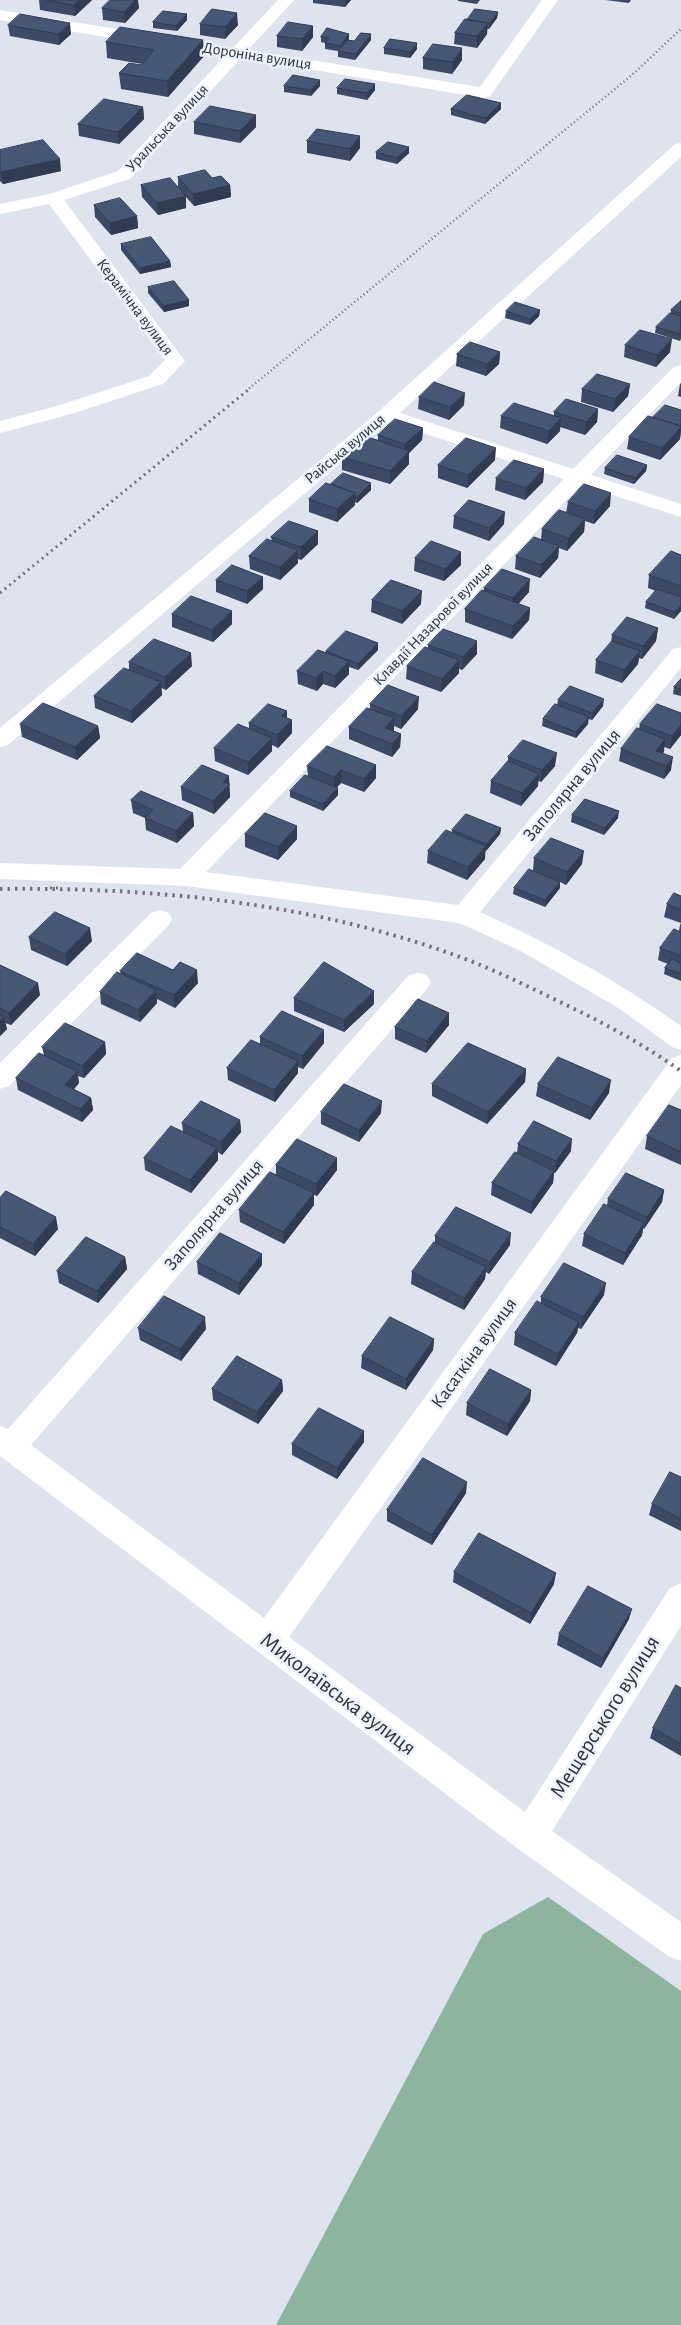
<!DOCTYPE html>
<html>
<head>
<meta charset="utf-8">
<style>
  body { margin:0 }
  canvas { display:block; background:#dee3ee }
</style>
</head>
<body>
<canvas width="681" height="2325"></canvas>
<script>
const g = document.querySelector('canvas').getContext('2d');
g.lineJoin = 'round';
function paint(path, color) { g.fillStyle = color; g.fill(path, 'evenodd'); }
function strokePath(path, color, width, dash) { g.strokeStyle = color; g.lineWidth = width; g.lineCap = dash ? 'butt' : 'round'; g.setLineDash(dash || []); g.stroke(path); }
function write(font, color, halo, rows, align = 'center') {
  g.font = font + ' "Alegreya Sans",sans-serif'; g.lineWidth = 5; g.setLineDash([]); g.textBaseline = 'middle'; g.strokeStyle = halo; g.fillStyle = color; for (const [text, x, y, turn = 0] of rows) {
    g.save(); g.translate(x, y); g.rotate((+turn || 0) * Math.PI / 180); g.textAlign = isNaN(turn) ? turn : align; if (halo) g.strokeText(text, 0, 0); g.fillText(text, 0, 0); g.restore();
  }
}
const forest = new Path2D(`
  M548,1897L681,1991V2325H276L483,1934Z`);
const street = new Path2D(`
  M278,0H294L248,50L480,87L542,0H558L490,96L484,98L241,58L130,179L64,200L185,361L163,384L71,414L0,433V421L57,406L149,376L165,360L49,204L0,214V204L49,194L118,171L225,56L0,20V10L233,48Z
  M681,143V157L400,413L573,469L674,367L681,365V382L591,475L681,504V517L581,485L206,872L458,905L673,649L681,647V668L480,912C551,944 618,981 681,1026V1050L672,1047L620,1009L519,950L459,923L186,886L0,879V863L180,869L564,479L389,422L8,745L0,747V728L379,411L675,144Z
  M160,910L169,913L172,919L169,925L9,1086L0,1089V1063L151,913Z
  M418,973L427,975L431,982L427,989L31,1445L264,1618L672,1058L681,1055V1085L289,1637L525,1812L670,1588L681,1583V1626L552,1831L681,1922V1961L668,1956L517,1848L0,1456V1426L8,1429L409,975Z`);
const railFar2 = new Path2D(`
  M246,391L632,75L681,29`);
const railFar1 = new Path2D(`
  M0,593L248,390
  M50,888H58`);
const rail = new Path2D(`
  M0,889C155,887 314,903 460,957C495,970 527,986 560,1002C602,1022 643,1044 681,1071`);
const wall = new Path2D(`
  M39,0H92L75,16L40,10Z
  M313,0H351L345,7L313,3Z
  M458,0H480L477,4L458,1Z
  M605,0H631L629,3Z
  M102,8H139L125,23L103,20Z
  M498,12L497,18L489,29H487V34L477,48L454,44L455,33L467,20Z
  M187,14V20L177,31L153,28V22Z
  M200,24L238,25L225,39L200,35Z
  M8,25L71,34L59,45L10,36Z
  M349,34L348,41H354L371,40L355,60L338,57V51L325,49V43L321,42V37Z
  M277,36L313,37L302,51L277,47Z
  M203,40L204,56L168,97L121,89L119,73L142,64L107,58L106,42Z
  M384,48L417,49L410,58L384,54Z
  M462,48V60L452,74L423,69V58Z
  M284,86H320L311,96L284,92Z
  M337,88L375,90L367,100L337,94Z
  M501,103V109L485,124L451,115V109Z
  M143,107L144,119L119,144L79,136L78,124Z
  M256,115V127L240,143L194,134V122Z
  M360,136V148L350,161L307,153V141Z
  M0,150L61,171L3,184L0,181Z
  M376,152L409,153L397,164L376,159Z
  M178,177L212,178L230,185L231,197L194,206L186,197V208L158,215L142,197L141,185L178,188Z
  M94,205L137,216L138,228L111,235L95,217Z
  M121,244L170,261L171,267L140,274L121,250Z
  M148,287L189,300V306L164,312L148,293Z
  M681,301V339L680,341L655,333L656,327L671,313V310Z
  M540,310L539,316L530,325L505,318L506,311Z
  M625,345L670,352L656,367L624,357Z
  M500,352L499,364L486,376L456,366L457,354Z
  M681,383V397L678,396L680,384Z
  M630,384L628,396L613,412L581,402L582,389Z
  M419,397L464,405L449,420L418,409Z
  M598,409L597,422L585,435L560,427V431L547,444L500,428L501,416H554V412Z
  M681,410V432L680,439L660,460L627,449L629,437L653,417Z
  M423,428L422,440L409,453V464L390,484L342,470V457L378,441V435Z
  M495,460L467,488L438,478V465Z
  M647,465L646,471L634,484L604,474L605,468Z
  M544,469L543,482L525,500L495,490L496,478Z
  M371,483V490L357,503L355,502V505L337,522L309,512V499L331,484Z
  M568,502L610,506L594,524L585,521L584,532L567,551L559,548L558,558L540,578L515,569L516,556L541,539L542,529L566,513Z
  M454,516L504,524L489,541L453,528Z
  M318,531V544L301,560L298,559V563L280,580L250,569L249,556L272,541L271,537Z
  M461,552V565L444,581L414,571L415,558Z
  M681,555V611L674,619L645,608L646,602L656,591L648,588L649,575Z
  M216,580L263,589L247,604L216,592Z
  M484,588L529,592L518,604L530,608L529,620L512,639L465,622V609L484,591Z
  M372,600L421,604L402,624L371,612Z
  M172,614L232,624L213,642L172,627Z
  M658,628L656,641L642,659L639,658L638,664L622,683L595,673L596,660L611,643L612,635Z
  M428,645L477,654L462,670L459,669V673L441,692L406,679L407,666L428,648Z
  M378,650L358,670L349,667V674L335,688L323,684L317,691L298,684L297,671L326,653V651Z
  M129,662L192,666L166,690L161,688L162,695L132,723L95,708L94,696L129,670Z
  M681,679V696L673,694L674,687Z
  M558,700L603,706L592,720L588,719V724L576,738L542,726L543,719L557,705Z
  M370,704L418,709L401,729L394,726V731L401,734L400,747L392,757L349,739V727L370,709Z
  M287,711V718L292,733L278,748L272,745V751L248,775L215,761L214,748L249,729V723Z
  M681,713V735L670,749L664,747L663,753L671,770L664,779L619,761L621,749L639,729L640,724Z
  M20,724L98,726L100,738L77,760L22,737Z
  M508,757L555,766L541,782L538,781V786L521,806L490,793L491,781L508,762Z
  M376,765V778L364,792L341,783L336,788L338,795L323,811L290,797V791L308,776L307,766Z
  M229,784L230,797L214,814L182,800L181,787Z
  M131,800L193,813L194,826L177,843L146,830L145,818L133,813Z
  M572,815L618,818L604,835L571,822Z
  M501,828L500,834L486,851L485,850V859L467,880L427,863L428,851L452,832V830Z
  M245,834L297,839L278,860L245,847Z
  M534,858L582,864L566,885L560,882V888L545,907L513,894L514,888L533,870Z
  M681,896V981L664,974L665,968L668,964L658,960L660,948L679,931L680,925L681,923L664,917L667,904Z
  M29,937L92,941L67,966L31,950Z
  M0,965L40,995L11,1025L5,1023L7,1029L0,1036Z
  M120,971L198,983L175,1008L157,999V1003L140,1022L101,1004L100,992L121,974Z
  M294,998L374,1004L344,1032L294,1011Z
  M449,1013V1025L426,1053L395,1039V1027Z
  M260,1037L324,1043L303,1069L298,1067V1073L275,1102L228,1080L227,1068L260,1043Z
  M105,1042L106,1054L84,1078L78,1076L79,1083L74,1089L91,1098L93,1110L82,1122L18,1090L16,1078L44,1055L42,1047Z
  M526,1069L525,1082L487,1124L432,1096V1084Z
  M538,1084L609,1093L590,1120L536,1096Z
  M681,1110V1165L645,1149L647,1136Z
  M321,1112L381,1113L359,1142L321,1124Z
  M240,1120L241,1132L222,1155L218,1152V1160L191,1193L145,1170L144,1158L183,1132L182,1123Z
  M518,1144L571,1151L555,1173H554L553,1183L531,1214L491,1195L492,1183L517,1153Z
  M276,1165L337,1170L317,1196L314,1195V1205L284,1244L240,1222L239,1210L276,1175Z
  M664,1190L662,1202L644,1229L643,1228L642,1235L623,1265L582,1246L584,1234L607,1206L608,1199Z
  M0,1198L58,1229L35,1256L0,1238Z
  M435,1236L510,1245L489,1274L486,1272L485,1279L464,1310L411,1284L412,1272L435,1243Z
  M262,1254V1265L239,1295L198,1274L197,1262Z
  M125,1257L127,1269L98,1303L59,1283L57,1271Z
  M604,1295L581,1329L578,1328L577,1333L556,1366L514,1345L515,1333L541,1303V1297Z
  M138,1328L206,1329L181,1361L140,1340Z
  M434,1339L433,1350L406,1390L361,1368L362,1356Z
  M282,1380L283,1391L258,1424L213,1400L212,1389Z
  M531,1390L530,1401L507,1436L466,1415L467,1403Z
  M364,1442L337,1479L292,1455V1444Z
  M681,1477V1531L649,1515L652,1504Z
  M466,1493L432,1545L387,1521V1510Z
  M454,1572L554,1584L530,1624L453,1582Z
  M629,1619L601,1668L557,1645L559,1634Z
  M681,1688V1756L650,1738L653,1728Z`);
const shadedWall = new Path2D(`
  M79,0H92L75,16L74,5Z
  M135,0H138L139,8L125,23L124,12Z
  M345,0H351L345,7Z
  M498,12L497,18L489,29L490,23Z
  M237,13L238,25L225,39V27Z
  M187,14V20L177,31L176,26Z
  M70,23L71,34L59,45L58,34Z
  M488,23L487,34L477,48V36Z
  M313,26V37L302,51V39Z
  M349,34V40L340,52V46Z
  M371,34V40L355,60L356,54Z
  M203,40L204,56L168,97L167,81Z
  M417,43V49L410,58V52Z
  M462,48V60L452,74L453,62Z
  M320,80V86L311,96V90Z
  M375,84V90L367,100V93Z
  M501,103V109L485,124L486,118Z
  M143,107L144,119L119,144L118,132Z
  M256,115V127L240,143V131Z
  M360,136V148L350,161V149Z
  M409,147V153L397,164V158Z
  M60,159L61,171L3,184L1,172Z
  M230,185L231,197L194,206L193,194Z
  M186,196V208L158,215L157,203Z
  M137,216L138,228L111,235L110,223Z
  M170,261L171,267L140,274V268Z
  M189,300V306L164,312L163,306Z
  M540,310L539,316L530,325V319Z
  M672,339L670,352L656,367L657,355Z
  M500,352L499,364L486,376L487,364Z
  M630,384L628,396L613,412L615,399Z
  M465,393L464,405L449,420L450,407Z
  M598,409L597,422L585,435L586,422Z
  M561,418L560,431L547,444L549,431Z
  M681,426L680,439L660,460L662,448Z
  M423,428L422,440L409,453V464L390,484V471L405,456V444Z
  M496,448L495,460L467,488L468,475Z
  M647,465L646,471L634,484L635,478Z
  M544,469L543,482L525,500L526,488Z
  M371,483V490L357,503V497Z
  M355,493V505L337,522V509Z
  M611,493L610,506L594,524L595,511Z
  M505,512L504,524L489,541V528Z
  M585,519L584,532L567,551L568,538Z
  M318,531V544L301,560V547Z
  M559,546L558,558L540,578L541,565Z
  M298,550V563L280,580V567Z
  M461,552V565L444,581L445,569Z
  M263,577V589L247,604V591Z
  M530,579L529,592L512,611L513,598Z
  M422,591L421,604L402,624V611Z
  M681,605V611L674,619L675,612Z
  M530,608L529,620L512,639L513,626Z
  M232,611V624L213,642L212,630Z
  M658,628L656,641L642,659L643,646Z
  M477,641V654L462,670L463,657Z
  M378,643V650L358,670V664Z
  M640,651L638,664L622,683L624,670Z
  M191,653L192,666L166,690L165,677Z
  M459,660V673L441,692L442,679Z
  M349,661V674L335,688V676Z
  M323,671V684L317,691L316,678Z
  M161,682L162,695L132,723L131,711Z
  M419,697L418,709L401,729V716Z
  M604,699L603,706L592,720V713Z
  M287,711V724L282,716Z
  M589,717L588,724L576,738V732Z
  M394,718V731L385,728Z
  M292,720V733L278,748L277,735Z
  M681,725V735L670,749L672,736Z
  M98,726L100,738L77,760L75,747Z
  M401,734L400,747L392,757V744Z
  M272,738V751L248,775V762Z
  M665,739L664,752L655,762L656,751Z
  M557,753L555,766L541,782L542,770Z
  M673,757L671,770L664,779L666,766Z
  M376,765V778L364,792V779Z
  M341,770V783L334,790V777Z
  M539,774L538,786L521,806L522,793Z
  M229,776L230,797L214,814L213,801L223,782Z
  M338,788V795L323,811V804Z
  M619,811L618,818L604,835L605,828Z
  M193,813L194,826L177,843L176,831Z
  M297,826V839L278,860V847Z
  M501,828L500,834L486,851L487,844Z
  M486,846L485,859L467,880L468,867Z
  M584,851L582,864L566,885L567,872Z
  M560,882V888L545,907V900Z
  M90,928L92,941L67,966L65,954Z
  M197,970L198,983L175,1008L174,995Z
  M38,983L40,995L11,1025L9,1013Z
  M156,990L157,1003L140,1022L138,1010Z
  M374,991V1004L344,1032V1020Z
  M449,1013V1025L426,1053L427,1041Z
  M4,1017L7,1029L0,1036V1021Z
  M324,1030V1043L303,1069L302,1056Z
  M105,1042L106,1054L84,1078L82,1066Z
  M298,1061V1073L275,1102L274,1090Z
  M526,1069L525,1082L487,1124L488,1112Z
  M77,1071L79,1083L67,1097L65,1085Z
  M611,1080L609,1093L590,1120L592,1108Z
  M91,1098L93,1110L82,1122L80,1109Z
  M382,1101L381,1113L359,1142V1130Z
  M240,1120L241,1132L222,1155L221,1142Z
  M572,1139L571,1151L555,1173L556,1161Z
  M217,1148L218,1160L191,1193L190,1180Z
  M337,1158V1170L317,1196L316,1184Z
  M554,1171L553,1183L531,1214L532,1202Z
  M664,1190L662,1202L644,1229L647,1217Z
  M314,1193V1205L284,1244L283,1232Z
  M56,1217L58,1229L35,1256L33,1244Z
  M644,1223L642,1235L623,1265L625,1253Z
  M511,1233L510,1245L489,1274L490,1262Z
  M262,1254V1265L239,1295V1283Z
  M125,1257L127,1269L98,1303L97,1291Z
  M486,1267L485,1279L464,1310V1298Z
  M606,1283L604,1295L581,1329L583,1317Z
  M205,1317L206,1329L181,1361L180,1349Z
  M579,1322L577,1333L556,1366L558,1354Z
  M434,1339L433,1350L406,1390V1379Z
  M282,1380L283,1391L258,1424L257,1412Z
  M531,1390L530,1401L507,1436L508,1424Z
  M364,1431V1442L337,1479V1468Z
  M467,1482L466,1493L432,1545V1535Z
  M556,1573L554,1584L530,1624L531,1613Z
  M632,1609L629,1619L601,1668L603,1658Z`);
const building = new Path2D(`
  M46,0H79L74,5Z
  M110,0H135L124,12L102,8Z
  M212,9L237,13L225,27L200,24Z
  M475,9L498,12L490,23L467,20Z
  M163,11L187,14L176,26L153,22Z
  M20,14L70,23L58,34L8,25Z
  M465,19L488,23L477,36L455,33Z
  M288,22L313,26L302,39L277,36Z
  M120,27L203,40L167,81L119,73L129,63L141,65L154,50L106,42Z
  M327,28L349,34L340,46L325,43L329,38L321,37Z
  M361,33L371,34L356,54L338,51L347,40L354,41Z
  M390,39L417,43L410,52L384,48Z
  M433,44L462,48L453,62L423,58Z
  M293,75L320,80L311,90L284,86Z
  M345,79L375,84L367,93L337,88Z
  M467,95L501,103L486,118L451,109Z
  M104,99L143,107L118,132L78,124Z
  M210,106L256,115L240,131L194,122Z
  M317,129L360,136L350,149L307,141Z
  M43,140L60,159L1,172L0,171V150Z
  M388,142L409,147L397,158L376,152Z
  M205,170L212,178L221,176L230,185L193,194L178,177Z
  M170,178L186,196L157,203L141,185Z
  M120,198L137,216L110,223L94,205Z
  M151,237L170,261L140,268L121,244Z
  M174,281L189,300L163,306L148,287Z
  M681,301V313L671,310Z
  M515,302L540,310L530,319L506,311Z
  M670,313L681,316L680,334L656,327Z
  M640,330L672,339L657,355L625,345Z
  M470,342L500,352L487,364L457,354Z
  M597,374L630,384L615,399L582,389Z
  M434,382L465,393L450,407L419,397Z
  M566,399L598,409L586,422L554,412Z
  M514,403L561,418L549,431L501,416Z
  M665,405L681,410V426L653,417Z
  M648,416L681,426V427L662,448L629,437Z
  M395,419L423,428L405,444L378,435Z
  M368,437L409,451L390,471L342,457Z
  M466,438L496,448L468,475L438,465Z
  M617,455L647,465L635,478L605,468Z
  M514,460L544,469L526,488L496,478Z
  M343,473L371,483L357,497L355,496V493L331,484Z
  M326,483L355,493L337,509L309,499Z
  M584,484L611,493L595,511L568,502Z
  M469,500L505,512L489,528L454,516Z
  M559,510L585,519L568,538L542,529Z
  M289,521L318,531L301,547L271,537Z
  M534,537L559,546L541,565L516,556Z
  M267,539L298,550L280,567L249,556Z
  M431,541L461,552L445,569L415,558Z
  M671,551L681,555V586L649,575Z
  M232,565L263,577L247,591L216,580Z
  M502,569L530,579L513,598L484,588Z
  M391,580L422,591L402,611L372,600Z
  M657,589L681,597V605L675,612L646,602Z
  M482,590L530,608L513,626L465,609Z
  M191,596L232,611L212,630L172,614Z
  M627,617L658,628L643,646L612,635Z
  M443,629L477,641L463,657L428,645Z
  M346,631L378,643L358,664L326,651Z
  M154,639L191,653L165,677L129,662Z
  M612,641L640,651L624,670L596,660Z
  M425,647L459,660L442,679L407,666Z
  M318,650L349,661L335,676L323,671L316,678L297,671Z
  M124,668L161,682L131,711L94,696Z
  M681,679V689L674,687Z
  M388,685L419,697L401,716L370,704Z
  M570,686L604,699L592,713L558,700Z
  M43,703L98,726L75,747L20,724Z
  M268,704L287,711L282,716L292,720L277,735L249,723Z
  M555,704L589,717L576,732L543,719Z
  M657,704L681,713V725L672,736L640,724Z
  M367,708L394,718L385,728L401,734L392,744L349,727Z
  M238,724L272,738L248,762L214,748Z
  M637,728L665,739L656,751L673,757L666,766L621,749Z
  M523,740L557,753L542,770L508,757Z
  M327,746L376,765L364,779L341,770L334,777L307,766Z
  M508,761L539,774L522,793L491,781Z
  M202,765L229,776L223,782L230,784L213,801L181,787Z
  M305,775L338,788L323,804L290,791Z
  M141,791L193,813L176,831L145,818L153,810L131,800Z
  M585,799L619,811L605,828L572,815Z
  M265,813L297,826L278,847L245,834Z
  M466,814L501,828L487,844L452,830Z
  M446,830L486,846L468,867L428,851Z
  M551,838L584,851L567,872L534,858Z
  M529,869L560,882L545,900L514,888Z
  M674,893L681,896V910L667,904Z
  M55,912L90,928L65,954L29,937Z
  M674,929L681,932V956L660,948Z
  M137,953L173,970L180,962L197,970L174,995L120,971Z
  M672,959L681,963V974L665,968Z
  M324,962L374,991L344,1020L294,998Z
  M0,965L38,983L9,1013L0,1008Z
  M117,972L156,990L138,1010L100,992Z
  M418,999L449,1013L427,1041L395,1027Z
  M282,1011L324,1030L302,1056L260,1037Z
  M0,1015L4,1017L0,1021Z
  M65,1023L105,1042L82,1066L42,1047Z
  M251,1040L298,1061L274,1090L227,1068Z
  M468,1043L526,1069L488,1112L432,1084Z
  M39,1053L77,1071L65,1085L91,1098L80,1109L16,1078Z
  M558,1057L611,1080L592,1108L538,1084Z
  M344,1084L382,1101L359,1130L321,1112Z
  M201,1101L240,1120L221,1142L182,1123Z
  M669,1105L681,1110V1152L647,1136Z
  M534,1121L572,1139L556,1161L518,1144Z
  M171,1126L217,1148L190,1180L144,1158Z
  M297,1139L337,1158L316,1184L276,1165Z
  M515,1152L554,1171L532,1202L492,1183Z
  M270,1172L314,1193L283,1232L239,1210Z
  M626,1173L664,1190L647,1217L608,1199Z
  M6,1191L56,1217L33,1244L0,1227V1198Z
  M604,1204L644,1223L625,1253L584,1234Z
  M456,1207L511,1233L490,1262L435,1236Z
  M220,1233L262,1254L239,1283L197,1262Z
  M86,1237L125,1257L97,1291L57,1271Z
  M434,1242L486,1267L464,1298L412,1272Z
  M564,1263L606,1283L583,1317L541,1297Z
  M164,1296L205,1317L180,1349L138,1328Z
  M537,1301L579,1322L558,1354L515,1333Z
  M390,1317L434,1339L406,1379L362,1356Z
  M237,1356L282,1380L257,1412L212,1389Z
  M490,1369L531,1390L508,1424L467,1403Z
  M319,1408L364,1431L337,1468L292,1444Z
  M423,1458L467,1482L432,1535L387,1510Z
  M670,1472L681,1477V1519L652,1504Z
  M479,1533L556,1573L531,1613L454,1572Z
  M588,1586L632,1609L603,1658L559,1634Z
  M676,1685L681,1688V1744L653,1728Z`);
const farStreetnames = [
  ["Дороніна вулиця",257,56,9],
  ["Уральська вулиця",167,128,-47],
  ["Керамічна вулиця",135,307,53],
  ["Райська вулиця",345,449,-40],
  ["Клавдії Назарової вулиця",433,624,-46]
];
const streetNames = [
  ["Заполярна вулиця",572,785,-50],
  ["Заполярна вулиця",214,1215,-49],
  ["Касаткіна вулиця",474,1353,-54]
];
const nearStreetnames = [
  ["Миколаївська вулиця",338,1694,37],
  ["Мещерського вулиця",605,1717,-58]
];
paint(forest, '#8cb49e');
paint(street, '#fff');
strokePath(railFar2, '#73767d', 2.5, [1, 3]);
strokePath(railFar1, '#73767d', 3, [2, 4]);
strokePath(rail, '#73767d', 4, [2.5, 5]);
paint(wall, '#3c4a65');
paint(shadedWall, '#313c52');
paint(building, '#465675');
strokePath(building, '#313c52', 1);
write('16px', '#2f3135', '#ebf1fb', farStreetnames);
write('19px', '#2f3135', '#ebf1fb', streetNames);
write('22px', '#2f3135', '#ebf1fb', nearStreetnames);
</script>
</body>
</html>
